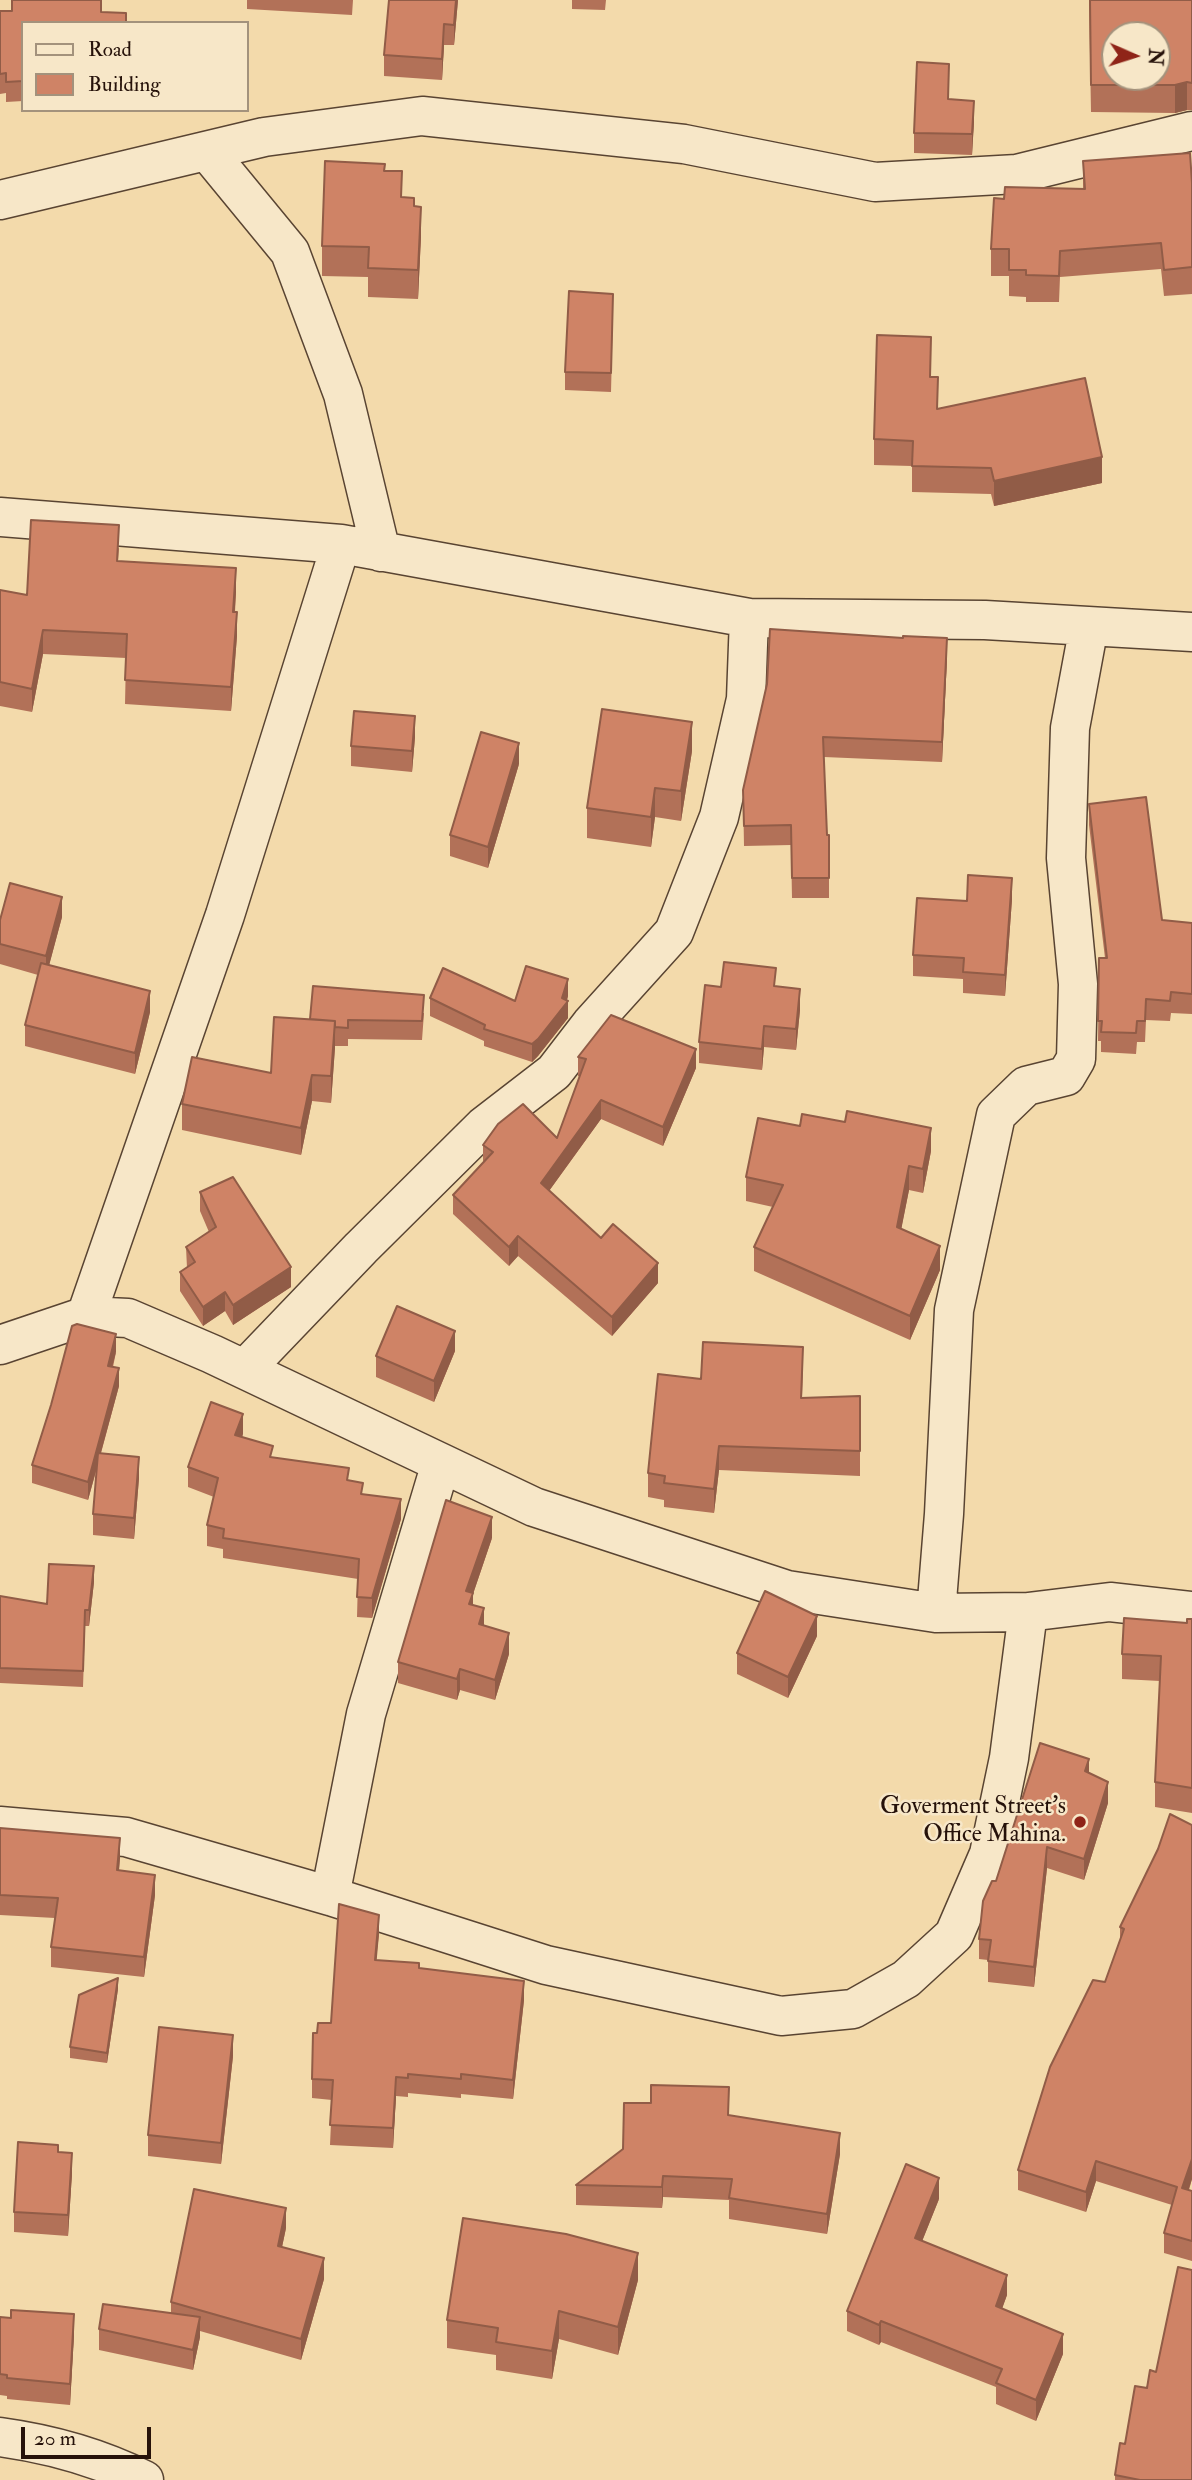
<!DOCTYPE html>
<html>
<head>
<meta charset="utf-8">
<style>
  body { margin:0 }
  #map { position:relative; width:1192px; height:2480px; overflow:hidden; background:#f3daab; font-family:"IM FELL Double Pica",serif }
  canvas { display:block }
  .legend { position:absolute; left:21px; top:21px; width:228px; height:91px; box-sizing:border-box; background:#f7e7c8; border:2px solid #a3927c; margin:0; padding:9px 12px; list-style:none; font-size:21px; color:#26120a }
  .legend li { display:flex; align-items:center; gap:14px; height:35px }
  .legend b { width:35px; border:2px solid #a3927c }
  .north { position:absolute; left:1101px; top:21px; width:70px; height:70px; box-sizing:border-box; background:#f7e7c8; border:2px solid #a3927c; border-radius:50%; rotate:93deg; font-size:19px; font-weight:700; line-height:28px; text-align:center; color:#26120a }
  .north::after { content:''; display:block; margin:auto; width:24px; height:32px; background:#8f2418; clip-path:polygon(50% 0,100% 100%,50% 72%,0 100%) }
  .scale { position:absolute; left:21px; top:2427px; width:130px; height:32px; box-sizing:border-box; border:4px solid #26120a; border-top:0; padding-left:9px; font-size:21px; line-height:24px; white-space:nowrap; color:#26120a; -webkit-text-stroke:5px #f7e7c8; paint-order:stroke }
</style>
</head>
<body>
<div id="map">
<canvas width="1192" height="2480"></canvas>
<ul class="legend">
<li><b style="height:9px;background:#f7e7c8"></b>Road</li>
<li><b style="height:19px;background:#cf8366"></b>Building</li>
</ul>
<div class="north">N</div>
<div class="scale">20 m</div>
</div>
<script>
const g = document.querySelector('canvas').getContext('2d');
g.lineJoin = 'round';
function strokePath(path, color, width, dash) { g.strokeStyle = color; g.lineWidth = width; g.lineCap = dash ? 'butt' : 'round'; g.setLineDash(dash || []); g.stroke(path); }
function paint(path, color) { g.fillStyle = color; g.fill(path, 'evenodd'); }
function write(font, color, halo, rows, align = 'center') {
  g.font = font + ' "IM FELL Double Pica",serif'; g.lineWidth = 5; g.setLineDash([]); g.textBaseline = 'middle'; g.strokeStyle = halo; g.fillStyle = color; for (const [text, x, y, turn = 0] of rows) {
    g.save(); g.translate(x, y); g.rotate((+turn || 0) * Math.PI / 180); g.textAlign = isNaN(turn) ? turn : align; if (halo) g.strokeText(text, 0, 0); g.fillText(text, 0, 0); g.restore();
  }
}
const street = new Path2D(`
  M207,151L290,252L343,394L381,552
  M0,200L264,137L422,116L684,144L875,182L1017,174L1192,131
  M0,517L341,544L749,618L985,620L1192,632
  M86,1316L225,915L341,544
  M0,1345L86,1316L128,1318L212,1354L534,1507L787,1590L936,1613L1028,1612L1110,1602L1192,1611
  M245,1369L361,1248L484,1126L554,1072L591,1024L674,932L719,817L746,699L749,618
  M936,1613L944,1514L954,1310L996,1115L1026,1086L1066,1076L1076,1059L1078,984L1066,858L1070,728L1089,626
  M0,1826L126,1837L330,1896L546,1965L781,2016L853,2009L906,1979L954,1935L989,1854L1009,1758L1028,1612
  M330,1896L366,1714L441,1463
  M0,2437C51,2444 98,2457 144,2480`);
const wall = new Path2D(`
  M247,0H353L352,15L247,9Z
  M458,0L454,45H444L442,80L384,76V55Z
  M572,0H606L605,10L572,9Z
  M1089,0H1192V110H1187L1175,113L1091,112Z
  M0,11L23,23V101L6,102V93L0,94Z
  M949,85V99L974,121L972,155L914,153V133Z
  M1083,161L1192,183V294L1164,296L1161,269L1060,277L1059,302H1026V297L1009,296V276H991V249L1004,199L1083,188Z
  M385,171L402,197L414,206L421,236L418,299L368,297V277L322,276V246Z
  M613,312L611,392L565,390V372Z
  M931,377L938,409L1102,483L994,506L991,494L912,492V466L874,465V439Z
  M119,548L118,561L236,592L235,612L237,636L231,711L125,704L126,658L43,654L32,712L0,706V590L27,595Z
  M947,658L942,762L824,757L827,835H829V898H792L791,845L744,846L743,790L767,684Z
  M415,737L412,772L351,766V746Z
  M692,751L681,821L655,817L651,847L587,838V808Z
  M519,764L488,868L450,856V835Z
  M1089,804L1162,920L1192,923V1014L1171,1013L1170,1021L1146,1020L1145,1042H1137L1136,1054L1101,1052V1041H1098L1099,958H1105L1089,825Z
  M1012,899L1005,996L963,993V979L913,976V955L967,901Z
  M62,917L49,965L150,1012L135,1074L25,1046V1025L38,975L0,964V920Z
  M721,987H776L800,1010L796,1050L764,1047L762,1070L699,1063V1042Z
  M568,996L567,1000L568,1018L538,1056L532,1062L484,1046V1041L430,1016V998L515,1001Z
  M424,1013L422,1040L348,1039V1046H335L331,1103L312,1101L301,1155L182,1130V1104L271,1073L310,1019Z
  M578,1057L696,1068L663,1146L601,1119L549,1191L601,1238L658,1283L612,1336L518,1256L509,1266L453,1214V1195L483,1162V1145L557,1138L580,1077L578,1076Z
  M931,1151L923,1193L909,1190L901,1229L940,1270L910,1340L754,1271V1247L773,1207L746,1201V1177Z
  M200,1192L291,1287L233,1325L225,1311L203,1326L180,1291V1272L187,1268L186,1247L209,1232L200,1211Z
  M455,1351L434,1402L376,1377V1356Z
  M116,1352L113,1367L119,1386L101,1453L139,1478L134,1539L93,1535V1514L97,1468L88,1500L32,1483V1465Z
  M803,1371L802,1398L860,1396V1476L719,1470L714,1513L664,1507V1500L648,1497V1473L701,1379Z
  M243,1434L242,1437L273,1458L349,1481L363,1494L401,1519L372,1618L357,1617L358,1579L223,1558V1549L207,1546V1525L214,1497L188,1487V1467Z
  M492,1538L473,1594V1605L484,1626L509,1654L495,1700L460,1690L457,1700L398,1683V1662Z
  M94,1582L89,1626H85L83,1687L0,1683V1596L47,1604Z
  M1192,1619V1813L1155,1807V1782L1160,1681L1122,1679V1654L1187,1623Z
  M817,1636L788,1698L737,1674V1653Z
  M1089,1773L1108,1803L1084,1880L1047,1868L1034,1987L988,1982V1960L979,1959V1939L996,1881Z
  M0,1828L120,1858L119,1871L155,1895L144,1977L51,1967V1947L55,1918L0,1915Z
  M1158,1849L1192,2179L1189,2190L1192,2191V2261L1164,2253V2233L1172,2205L1096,2181L1086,2212L1018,2190V2170L1105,1982L1120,1942V1927Z
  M379,1934L376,1960L419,1968L524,2000L513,2099L461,2094V2098L408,2093V2097L396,2096L393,2148L330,2145L332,2100L312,2098V2079L317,2033L331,2023Z
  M118,1989L107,2063L70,2058V2047Z
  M233,2056L221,2164L148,2156V2135Z
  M729,2115L840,2154L827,2234L729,2219V2200L663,2197L662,2208L576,2205V2185Z
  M72,2173L68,2236L14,2232V2212Z
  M939,2199L922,2241L1007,2295L1002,2308L1063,2354L1036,2421L996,2404V2387L881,2342L879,2345L847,2331V2311Z
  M286,2228L282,2247L324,2279L301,2360L200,2331V2337L193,2370L99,2350V2329L171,2313V2302Z
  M638,2280L618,2355L559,2339L552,2379L496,2370V2355L447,2348V2320Z
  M0,2317L74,2335L70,2405L7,2399V2396L0,2395Z
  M1156,2372L1192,2480H1115V2475L1125,2444L1147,2388Z`);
const shadedWall = new Path2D(`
  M456,0H458L454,45V25Z
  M444,24V45L442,80V59Z
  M1187,82V110L1175,113V85Z
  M974,101V121L972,155V134Z
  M421,207V236L418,299V270Z
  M1102,457V483L994,506V481Z
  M236,568V592L233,635V612Z
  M237,612V636L231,711V687Z
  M43,630V654L32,712V689Z
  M947,638V658L942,762V742Z
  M415,716V737L412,772V751Z
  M692,722V751L681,821V791Z
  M519,743V764L488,868V847Z
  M655,788V817L651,847V817Z
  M1012,878V899L1005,996V975Z
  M62,897V917L46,977V956Z
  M568,979V996L566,1003L568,1001V1018L538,1056L532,1062V1044L562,998Z
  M800,989V1010L796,1050V1029Z
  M150,991V1012L135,1074V1053Z
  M335,1021V1048L331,1103V1076Z
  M764,1026V1047L762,1070V1049Z
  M696,1049V1068L663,1146V1127Z
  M312,1075V1101L301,1155V1128Z
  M601,1100V1119L541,1202V1183Z
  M931,1128V1151L923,1193V1169Z
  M909,1166V1190L897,1251V1227Z
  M518,1236V1256L509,1266V1247Z
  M940,1246V1270L910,1340V1316Z
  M658,1263V1283L612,1336V1317Z
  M291,1267V1287L233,1325V1305Z
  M225,1292V1311L203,1326V1307Z
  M455,1331V1351L434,1402V1381Z
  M116,1334V1352L108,1383V1366Z
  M119,1368V1386L88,1500V1482Z
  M243,1414V1434L235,1456V1435Z
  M719,1446V1470L714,1513V1489Z
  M139,1457V1478L134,1539V1518Z
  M401,1499V1519L372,1618V1598Z
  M492,1517V1538L473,1594V1613L469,1625L466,1591Z
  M94,1566V1582L89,1626V1610Z
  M484,1608V1629L479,1624Z
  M817,1616V1636L788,1698V1677Z
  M509,1633V1654L495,1700V1680Z
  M460,1669V1690L457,1700V1679Z
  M1089,1759V1779L1085,1771Z
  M1108,1782V1803L1084,1880V1859Z
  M120,1838V1858L117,1890V1870Z
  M1047,1847V1868L1034,1987V1967Z
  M155,1875V1895L144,1977V1957Z
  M379,1915V1934L375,1979V1960Z
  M118,1978V1989L107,2063V2053Z
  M524,1981V2000L513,2099V2080Z
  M233,2035V2056L221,2164V2143Z
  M396,2077V2096L393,2148V2128Z
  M840,2133V2154L827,2234V2214Z
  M72,2153V2173L68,2236V2215Z
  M1192,2159V2179L1182,2209V2188Z
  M1096,2161V2181L1086,2212V2192Z
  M663,2176V2197L662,2208V2187Z
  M939,2178V2199L915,2259V2238Z
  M286,2208V2228L278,2266V2246Z
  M638,2253V2280L618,2355V2327Z
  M324,2258V2279L301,2360V2339Z
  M1007,2275V2295L996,2326V2306Z
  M559,2311V2339L552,2379V2351Z
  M74,2314V2335L70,2405V2384Z
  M200,2317V2337L193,2370V2350Z
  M881,2321V2342L879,2345V2325Z
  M1063,2334V2354L1036,2421V2400Z`);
const building = new Path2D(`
  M12,0H101V12L126,13V23H23V81L6,82V73L0,74V11H12Z
  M389,0H456L454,25L444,24L442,59L384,55Z
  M1090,0H1192V83L1187,82L1175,85H1091ZM1115,35H1157V77H1115Z
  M917,62L949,64L948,99L974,101L972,134L914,133Z
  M1190,153L1192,183V267L1164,270L1161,243L1060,251L1059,276L1026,275V270H1009V249H991L994,198L1004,199L1005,187L1085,189L1083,161Z
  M325,161L385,164L384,171H402L401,197L414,198V206L421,207L418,270L368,268L369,247L322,246Z
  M569,291L613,294L611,373L565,372Z
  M877,335L931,337L930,377H938L937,409L1085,378L1102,457L994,481L991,468L912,466L913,441L874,439Z
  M31,520L119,525L117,561L236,568L233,612H237L231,687L125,680L127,634L43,630L32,689L0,682V590L27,595Z
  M770,629L903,638V636L947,638L942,742L823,737L827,835H829V878H792L791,825L744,826L743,790L767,684Z
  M602,709L692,722L681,791L655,788L651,817L587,808Z
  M354,711L415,716L412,751L351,746Z
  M481,732L519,743L488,847L450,835Z
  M1146,797L1162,920L1192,923V994L1171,992L1170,1001L1146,999L1145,1021H1137L1136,1033L1101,1032L1102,1021H1098L1099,958H1107L1089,804Z
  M968,875L1012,878L1005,975L963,972L964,958L913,955L917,898L967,901Z
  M10,883L62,897L46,956L0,944V920Z
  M724,962L776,968L774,986L800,989L796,1029L764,1026L762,1049L699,1042L705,985L721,987Z
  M41,963L150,991L135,1053L25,1025Z
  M526,966L568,979L562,998L568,1001L538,1039L532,1044L484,1029L485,1025L430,998L443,968L515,1001Z
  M313,986L424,995L422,1021L348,1020V1028L335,1027V1021L310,1019Z
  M611,1015L696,1049L663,1127L601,1100L541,1183L601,1238L613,1224L658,1263L612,1317L518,1236L509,1247L453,1195L493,1152L483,1145L498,1124L523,1104L557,1138L586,1059L578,1057Z
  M274,1017L335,1021L331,1076L312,1075L301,1128L182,1104L192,1057L271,1073Z
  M847,1111L931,1128L923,1169L909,1166L897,1227L940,1246L910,1316L754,1247L783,1185L746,1177L758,1118L800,1126L802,1114L845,1122Z
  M233,1177L291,1267L233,1305L225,1292L203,1307L180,1272L195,1262L186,1247L216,1227L200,1192Z
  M397,1306L455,1331L434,1381L376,1356Z
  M77,1324L116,1334L108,1366L119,1368L88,1482L32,1465L51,1405L72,1326Z
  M703,1342L803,1347L801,1398L860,1396V1451L719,1446L714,1489L664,1483L665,1476L648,1473L658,1374L701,1379Z
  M211,1402L243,1414L235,1435L273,1446L270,1457L349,1468L347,1480L363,1483L361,1494L401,1499L372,1598L357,1597L359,1559L223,1538L224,1529L207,1525L218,1478L188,1467Z
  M98,1453L139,1457L134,1518L93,1514Z
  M446,1500L492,1517L466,1591L473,1593L469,1604L484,1608L479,1624L509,1633L495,1680L460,1669L457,1679L398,1662Z
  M49,1564L94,1566L89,1610H85L83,1671L0,1668V1596L47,1604Z
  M765,1591L817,1616L788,1677L737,1653Z
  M1124,1618L1187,1623V1619H1192V1788L1155,1782L1161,1656L1122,1654Z
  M1040,1743L1089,1759L1085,1771L1108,1782L1084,1859L1047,1847L1034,1967L988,1961L991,1940L979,1939L983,1901L992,1881H996Z
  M1170,1814L1192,1825V2159L1182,2188L1192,2191V2241L1164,2233L1177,2187L1096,2161L1086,2192L1018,2170L1050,2067L1093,1980L1105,1982L1124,1929L1120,1927L1158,1849Z
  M0,1828L120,1838L117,1870L155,1875L144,1957L51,1947L58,1898L0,1895Z
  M339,1904L379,1915L375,1960L419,1963V1968L524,1981L513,2080L461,2074V2079L408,2074V2078L396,2077L393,2128L330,2125L333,2080L312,2079L313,2033H317L318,2023H331Z
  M118,1978L107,2053L70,2047L79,1995Z
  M159,2027L233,2035L221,2143L148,2135Z
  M651,2085L729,2087L728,2115L840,2133L827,2214L729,2198L732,2179L663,2176L662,2187L576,2185L623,2149L624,2103H651Z
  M18,2142L58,2145V2152L72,2153L68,2215L14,2212Z
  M906,2164L939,2178L915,2238L1007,2275L996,2306L1063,2334L1036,2400L996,2383L1002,2369L881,2321L879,2325L847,2311Z
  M194,2189L286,2208L278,2246L324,2258L301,2339L171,2302Z
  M463,2218L566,2234L638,2253L618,2327L559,2311L552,2351L496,2342L498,2328L447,2320Z
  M1178,2267L1192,2270V2480H1140L1115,2475L1120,2443L1125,2444L1135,2386L1147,2388L1150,2370L1156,2372Z
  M103,2304L200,2317L193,2350L99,2329Z
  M11,2310L74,2314L70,2384L7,2378V2375L0,2374V2317L11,2318Z`);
const markers = [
  [1080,1822,7,"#8f2418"]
];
const poiNames = [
  ["Goverment Street's",1066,1808],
  ["Office Mahina.",1066,1836]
];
strokePath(street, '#594432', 41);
strokePath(street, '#f7e7c8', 38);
paint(wall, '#b27158');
paint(shadedWall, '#915c47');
paint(building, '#cf8366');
strokePath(building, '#915c47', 2);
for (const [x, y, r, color] of markers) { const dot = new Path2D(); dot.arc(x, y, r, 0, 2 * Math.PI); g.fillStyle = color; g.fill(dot); strokePath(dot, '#f7e7c8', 2.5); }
write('24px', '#26120a', '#f7e7c8', poiNames, 'right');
</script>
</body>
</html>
